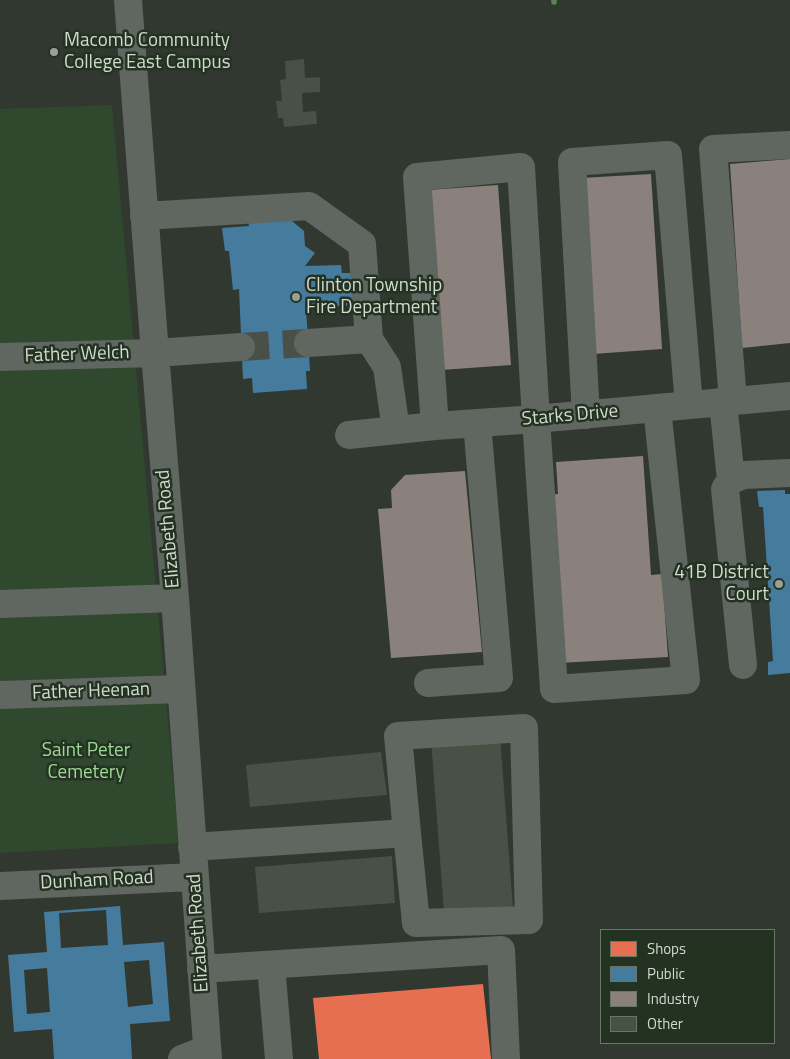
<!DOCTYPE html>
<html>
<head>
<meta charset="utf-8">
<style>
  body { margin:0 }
  #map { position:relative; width:790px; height:1059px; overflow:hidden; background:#313830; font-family:"Titillium Web",sans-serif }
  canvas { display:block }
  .legend { position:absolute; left:600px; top:929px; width:175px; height:115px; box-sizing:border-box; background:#243222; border:1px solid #697567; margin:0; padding:6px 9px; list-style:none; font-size:15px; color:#d1dacf }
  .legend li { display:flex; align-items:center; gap:10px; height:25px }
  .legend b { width:25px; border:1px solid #697567 }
</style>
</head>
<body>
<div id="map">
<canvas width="790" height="1059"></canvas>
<ul class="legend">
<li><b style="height:14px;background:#e76f51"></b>Shops</li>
<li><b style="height:14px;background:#457b9d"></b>Public</li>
<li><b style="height:14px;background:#8a817c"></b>Industry</li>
<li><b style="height:14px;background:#475145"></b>Other</li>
</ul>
</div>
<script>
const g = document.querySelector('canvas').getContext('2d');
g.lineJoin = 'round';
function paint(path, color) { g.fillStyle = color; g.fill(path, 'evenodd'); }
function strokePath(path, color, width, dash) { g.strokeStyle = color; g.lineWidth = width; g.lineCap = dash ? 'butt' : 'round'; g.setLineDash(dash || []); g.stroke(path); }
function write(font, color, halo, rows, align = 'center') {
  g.font = font + ' "Titillium Web",sans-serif'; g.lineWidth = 5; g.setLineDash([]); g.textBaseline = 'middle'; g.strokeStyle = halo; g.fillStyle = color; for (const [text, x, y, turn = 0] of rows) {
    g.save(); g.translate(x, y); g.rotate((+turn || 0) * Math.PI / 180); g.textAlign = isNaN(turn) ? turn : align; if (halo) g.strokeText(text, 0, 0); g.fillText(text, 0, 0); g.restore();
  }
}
const green = new Path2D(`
  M112,105L179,843L0,853V109Z`);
const shops = new Path2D(`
  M483,984L491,1059H319L313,998Z`);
const public = new Path2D(`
  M286,216L304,231L305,246L315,253L305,266L341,265L342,273H351L354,305L306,308L310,371H306L307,389L253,393L252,378L243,379L239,289L233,290L229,251H225L222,228L249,226L248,218Z
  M785,490V494H790V673L768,675V662L773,661L763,507H759L757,491Z
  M120,906L123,945L164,942L170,1021L130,1024L132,1059H54L52,1029L14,1032L8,955L47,952L44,912ZM106,910L108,945L61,948L59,913ZM149,960L153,1004L128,1007L124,962ZM47,968L50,1012L27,1014L24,970Z`);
const industry = new Path2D(`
  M790,159V343L742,348L730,164Z
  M651,174L662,349L593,354L581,178Z
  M498,185L511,365L441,370L428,190Z
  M643,456L651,575L662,574L668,657L558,663L548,495L558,494L556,462Z
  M465,471L482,652L391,658L378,509L392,508L391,490L405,475Z`);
const stream = new Path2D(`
  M554,0V2`);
const building = new Path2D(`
  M304,59L305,78L320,77V92L302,93L303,112L316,111L317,124L284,127L283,118H278L276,101H282L280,80L286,79L285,61Z
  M500,735L513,909L444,912L431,740Z
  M381,752L387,795L250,807L246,765Z
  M392,856L395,903L259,913L255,867Z`);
const minorTunnel = new Path2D(`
  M241,347L308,343`);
const minor = new Path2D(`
  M128,0L155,353L175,598L208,1059
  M144,216L309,206L362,244L369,339L387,367L396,430
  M308,343L369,339
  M0,357L155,353L241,347
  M733,401L713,149L790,145
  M723,402L731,480
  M586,415L572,162L668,155L689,405
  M435,426L417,177L521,167L536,419L554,689L686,680L657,408
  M349,435L435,426L536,419L790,396
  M0,604L175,598
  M743,665L725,489L731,480L744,475L790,473
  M428,683L499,678L477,423
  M0,695L181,689
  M192,847L407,833L416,923L529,920L524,728L398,736L407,833
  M0,886L194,877
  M271,965L279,1059
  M201,969L501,950L506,1059
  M182,1059L207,1049`);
const markers = [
  [54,52,5,"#99a197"],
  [296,297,5,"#99a197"],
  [779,584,5,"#99a197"]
];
const poiNames = [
  ["Macomb Community",64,41],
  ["College East Campus",64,63],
  ["Clinton Township",306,286],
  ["Fire Department",306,308],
  ["41B District",769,573,"right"],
  ["Court",769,595,"right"]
];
const streetNames = [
  ["Father Welch",77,355,-2],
  ["Starks Drive",570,416,-5],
  ["Elizabeth Road",169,529,-95],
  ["Father Heenan",91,692,-2],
  ["Dunham Road",97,881,-3],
  ["Elizabeth Road",199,933,-94]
];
const parkNames = [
  ["Saint Peter",86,751],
  ["Cemetery",86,773]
];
paint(green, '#30482d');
paint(shops, '#e76f51');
paint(public, '#457b9d');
paint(industry, '#8a817c');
strokePath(stream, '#5e8458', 5.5);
paint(building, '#475145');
strokePath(minorTunnel, '#495048', 28, [28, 14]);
strokePath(minor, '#606660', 28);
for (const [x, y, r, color] of markers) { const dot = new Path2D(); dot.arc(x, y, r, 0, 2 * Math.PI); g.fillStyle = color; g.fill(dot); strokePath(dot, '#243222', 2); }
write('19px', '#d1dacf', '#243222', poiNames, 'left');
write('19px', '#d1dacf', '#243222', streetNames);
write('19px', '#9cd994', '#243222', parkNames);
</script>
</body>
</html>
